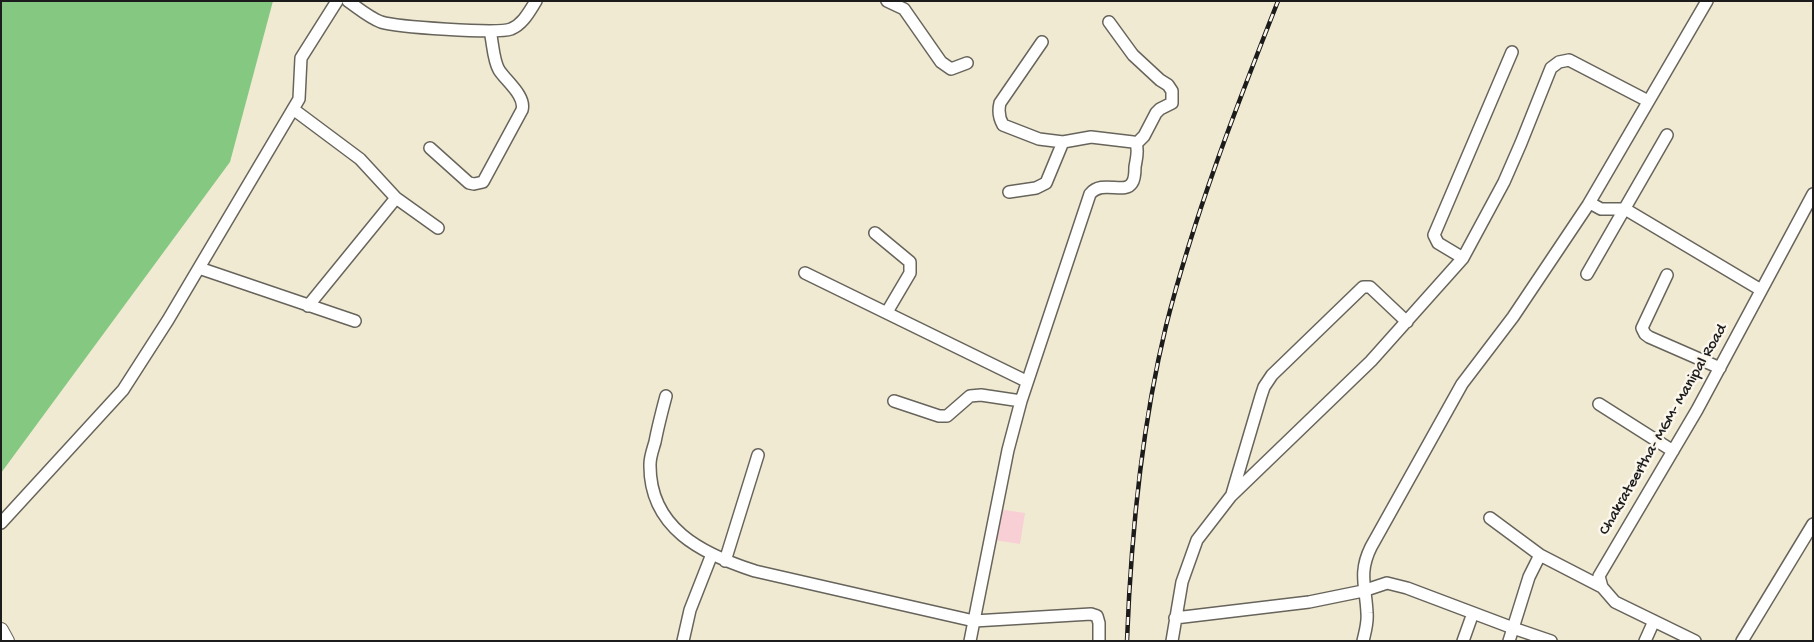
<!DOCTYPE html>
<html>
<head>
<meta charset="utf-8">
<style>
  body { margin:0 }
  #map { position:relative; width:1814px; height:642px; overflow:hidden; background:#f1ead2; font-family:"Gochi Hand",sans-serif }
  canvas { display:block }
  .frame { position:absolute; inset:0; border:2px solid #1c1c1c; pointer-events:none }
</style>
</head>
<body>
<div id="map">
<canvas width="1814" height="642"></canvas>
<div class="frame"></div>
</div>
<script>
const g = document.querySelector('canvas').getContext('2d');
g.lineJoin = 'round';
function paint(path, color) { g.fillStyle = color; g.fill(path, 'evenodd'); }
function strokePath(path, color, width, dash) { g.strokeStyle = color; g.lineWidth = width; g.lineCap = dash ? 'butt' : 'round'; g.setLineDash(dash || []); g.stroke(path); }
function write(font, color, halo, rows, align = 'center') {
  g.font = font + ' "Gochi Hand",sans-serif'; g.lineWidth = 5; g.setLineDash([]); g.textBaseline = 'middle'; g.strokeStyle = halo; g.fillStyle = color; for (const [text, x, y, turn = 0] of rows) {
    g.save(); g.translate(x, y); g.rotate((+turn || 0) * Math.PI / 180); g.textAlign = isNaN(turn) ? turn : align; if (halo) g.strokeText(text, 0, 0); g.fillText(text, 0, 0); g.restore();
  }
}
const built = new Path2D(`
  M998,509L1025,513L1020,544L994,540Z`);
const green = new Path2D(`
  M1,1H273L230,162L1,473Z`);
const minor = new Path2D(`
  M348,1C358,8 370,18 381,22C396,27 497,34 511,29C523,24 529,12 536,1
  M887,1L904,9L941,62L951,69L967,63
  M1109,22L1133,55L1160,80L1168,85L1172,91V103L1160,109L1156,113L1144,136L1136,144
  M293,109L360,159L396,198L438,228
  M430,148L469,183L474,184L483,182L522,110C526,96 506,81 499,70C493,60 493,43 490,31
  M1009,192L1036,188L1046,183L1063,142
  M1590,203L1601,209H1625L1761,290
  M875,233L910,262V273L887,312
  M1463,258L1438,243L1434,235L1512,52
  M199,268L355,321
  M805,273L1026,381
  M1587,274L1667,135
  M1667,275L1642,328L1645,334L1649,337L1720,368
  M308,306L396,198
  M666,396C662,411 658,426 655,442C653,449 650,457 650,464C649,528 702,554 755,571L974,621L1091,614L1097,616L1099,623V641
  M894,401L939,416H947L970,396L981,395L1021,401
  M1599,404L1673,451
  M1232,494L1261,396L1264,387L1272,375L1363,287H1370L1407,322
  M1490,518L1540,555L1602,587
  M1,523L123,390L168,320L299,99L301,58L337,1
  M725,561L758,455
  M1175,618L1309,602L1363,591L1387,583L1407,588L1513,628L1551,641
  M683,641L690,610L712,554
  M970,641L1008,450L1021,401L1090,194C1102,179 1125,195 1132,183C1135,179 1135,172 1135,167C1136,160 1139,151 1136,144L1133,142L1091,137L1063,142L1039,139L1003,125C999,118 998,111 1000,103L1042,42
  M1172,641L1182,582L1197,540L1231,496L1371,361L1463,258L1504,182L1521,143L1551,68L1559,62L1569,60L1648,101
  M1363,641C1365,632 1368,623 1367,613C1366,587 1358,573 1371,547L1462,384L1513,317L1588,205L1707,1
  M1463,641L1473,613
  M1509,641L1529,577L1540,555
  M1645,641L1654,621
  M1695,641L1615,602L1602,587L1599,576L1697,410L1813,194
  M1742,641L1813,524`);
const major = new Path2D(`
  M1,630L7,641`);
const rail = new Path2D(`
  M1127,641C1131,535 1141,429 1166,326C1194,215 1236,108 1278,1`);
const streetNames = [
  ["Chakrateertha- MGM- Manipal Road",1664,430,-60]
];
paint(built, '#f7cfd4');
paint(green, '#85c882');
strokePath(minor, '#67645c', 14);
strokePath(major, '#67645c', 16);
strokePath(minor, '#fff', 11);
strokePath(major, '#fff', 14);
strokePath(rail, '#1c1c1c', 4.5);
strokePath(rail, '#fbf7ec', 2.5, [8]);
write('16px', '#1c1c1c', '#fbf7ec', streetNames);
</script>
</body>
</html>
